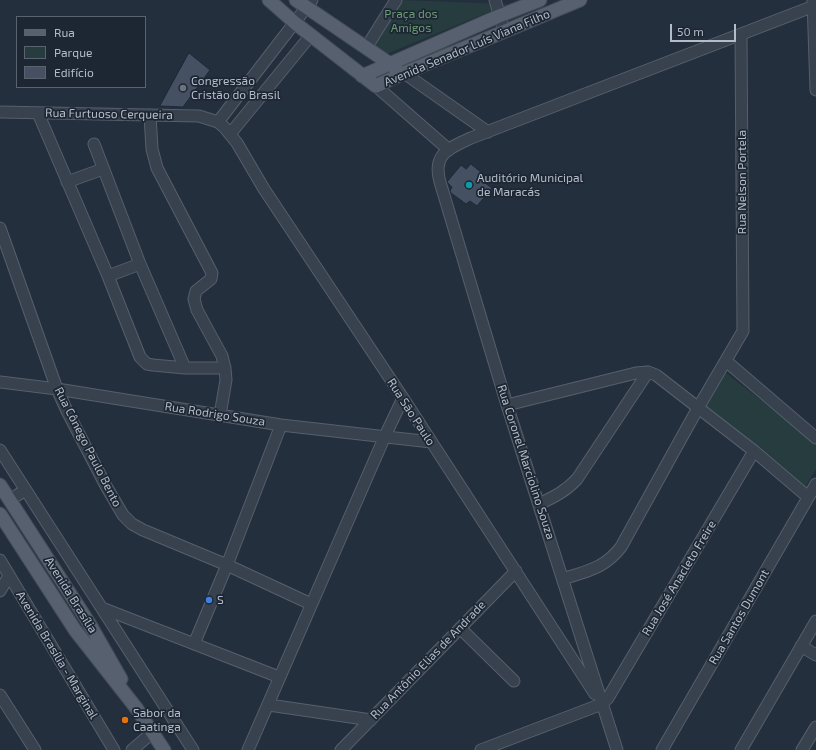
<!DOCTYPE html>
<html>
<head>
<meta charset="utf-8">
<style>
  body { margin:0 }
  #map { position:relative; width:816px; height:750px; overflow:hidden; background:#242f3e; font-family:"Exo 2",sans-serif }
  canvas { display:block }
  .legend { position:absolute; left:16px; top:16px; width:130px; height:72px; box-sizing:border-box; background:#1d2633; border:1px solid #59626f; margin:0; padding:5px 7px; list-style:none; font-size:12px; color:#b4bcc9 }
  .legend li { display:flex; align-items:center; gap:8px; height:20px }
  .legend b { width:20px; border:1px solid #59626f }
  .scale { position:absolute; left:670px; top:24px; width:66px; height:18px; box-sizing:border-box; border:2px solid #b4bcc9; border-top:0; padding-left:5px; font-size:12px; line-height:14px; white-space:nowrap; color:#b4bcc9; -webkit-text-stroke:3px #1d2633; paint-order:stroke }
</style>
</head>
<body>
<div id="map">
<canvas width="816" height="750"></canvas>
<ul class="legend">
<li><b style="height:5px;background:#56606e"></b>Rua</li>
<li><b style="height:11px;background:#263c3f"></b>Parque</li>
<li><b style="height:11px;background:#455162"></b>Edifício</li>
</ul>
<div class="scale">50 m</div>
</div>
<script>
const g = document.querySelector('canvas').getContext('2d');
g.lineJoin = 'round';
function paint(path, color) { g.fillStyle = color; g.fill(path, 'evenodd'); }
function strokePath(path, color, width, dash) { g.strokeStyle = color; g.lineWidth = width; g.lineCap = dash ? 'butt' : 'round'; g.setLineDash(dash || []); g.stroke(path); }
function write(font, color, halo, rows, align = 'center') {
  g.font = font + ' "Exo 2",sans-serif'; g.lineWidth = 3.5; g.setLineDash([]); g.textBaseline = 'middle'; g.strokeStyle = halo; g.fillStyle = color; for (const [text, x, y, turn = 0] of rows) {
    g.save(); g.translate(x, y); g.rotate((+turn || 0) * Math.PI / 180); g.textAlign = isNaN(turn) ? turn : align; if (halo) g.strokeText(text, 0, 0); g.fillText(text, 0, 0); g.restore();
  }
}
const green = new Path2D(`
  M400,0L508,4L384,55L368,47Z
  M726,373L816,443V469L805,488L706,406Z`);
const building = new Path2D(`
  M189,53L210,70L183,107L160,106Z
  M471,164L488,178L485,183L492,188L477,206L470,201L466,204L451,193L450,191L452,187L447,182L461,165L466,169Z`);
const minor = new Path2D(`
  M495,0L504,31
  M813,0L816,90
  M366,48L396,0
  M404,73L488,132
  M376,86L449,150
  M0,112L199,116L218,122L224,127L237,143L264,189L403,398L595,694
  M38,113L108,276L140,357L147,364L153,365L185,368H225
  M150,115L152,149L157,168L212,273L211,279L196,291L194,299L197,310L222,356L225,368L226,380L220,415
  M218,122L312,0
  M230,134L311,35
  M94,144L140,264L185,368
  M67,182L103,169
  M0,228L57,389L67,411L106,486L123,515L132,524L143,530L227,565L311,604
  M108,276L140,264
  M726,361L816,438
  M0,382L57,389L281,425L431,442
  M507,405L636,373L648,372L656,375L754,451L808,497
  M0,450L193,750
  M10,500L25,490
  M539,504C554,497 566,491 577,479L648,372
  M0,560L114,750
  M563,579C587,571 605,568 621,547L698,408L743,331L741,34
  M0,591L9,576
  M102,608L279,677
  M460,628L514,681
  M194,644L227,565L281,425
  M801,646L816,655
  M0,695L35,750
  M269,705L371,720
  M132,750L153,732
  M248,750L385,436L403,398
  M341,750L516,571
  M481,750L602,704L608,698L754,451
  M617,750L507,405L440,182C432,154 449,148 471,138L814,6
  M662,750L816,484
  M741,750L816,621
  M802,750L816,727`);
const major = new Path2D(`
  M269,0L295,23L376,86L404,73L580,0
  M296,0L396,68
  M362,76L499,16L540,0
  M0,485L89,623L121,679
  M0,514L75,630L137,709L164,750`);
const markers = [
  [183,88,4,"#6b7280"],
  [469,185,4,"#0f9aa8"],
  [209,600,4,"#3f7fe0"],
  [125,720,4,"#e8710a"]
];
const parkNames = [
  ["Praça dos",411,14],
  ["Amigos",411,28]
];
const streetNames = [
  ["Avenida Senador Luís Viana Filho",467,48,-23],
  ["Rua Furtuoso Cerqueira",109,114,1],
  ["Rua Nelson Portela",742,182,-90],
  ["Rua São Paulo",411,412,57],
  ["Rua Rodrigo Souza",215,414,9],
  ["Rua Cônego Paulo Bento",88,447,63],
  ["Rua Coronel Marciolino Souza",526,462,72],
  ["Rua José Anacleto Freire",679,578,-59],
  ["Avenida Brasília",71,595,58],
  ["Rua Santos Dumont",739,617,-60],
  ["Avenida Brasília - Marginal",57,655,59],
  ["Rua Antônio Elias de Andrade",428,660,-46]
];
const poiNames = [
  ["Congressão",191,81],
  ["Cristão do Brasil",191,95],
  ["Auditório Municipal",477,178],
  ["de Maracás",477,192],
  ["S",217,600],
  ["Sabor da",133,713],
  ["Caatinga",133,727]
];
paint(green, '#263c3f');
paint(building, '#455162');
strokePath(building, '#1f2835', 1);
strokePath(minor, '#565f6c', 13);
strokePath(major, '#414a57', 15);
strokePath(minor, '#38414e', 11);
strokePath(major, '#56606e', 13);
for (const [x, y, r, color] of markers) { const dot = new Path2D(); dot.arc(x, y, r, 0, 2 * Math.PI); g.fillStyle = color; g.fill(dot); strokePath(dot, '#1d2633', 1.5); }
write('12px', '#6b9a76', '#1d2633', parkNames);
write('12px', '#b4bcc9', '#1d2633', streetNames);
write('12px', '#b4bcc9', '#1d2633', poiNames, 'left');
</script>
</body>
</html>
